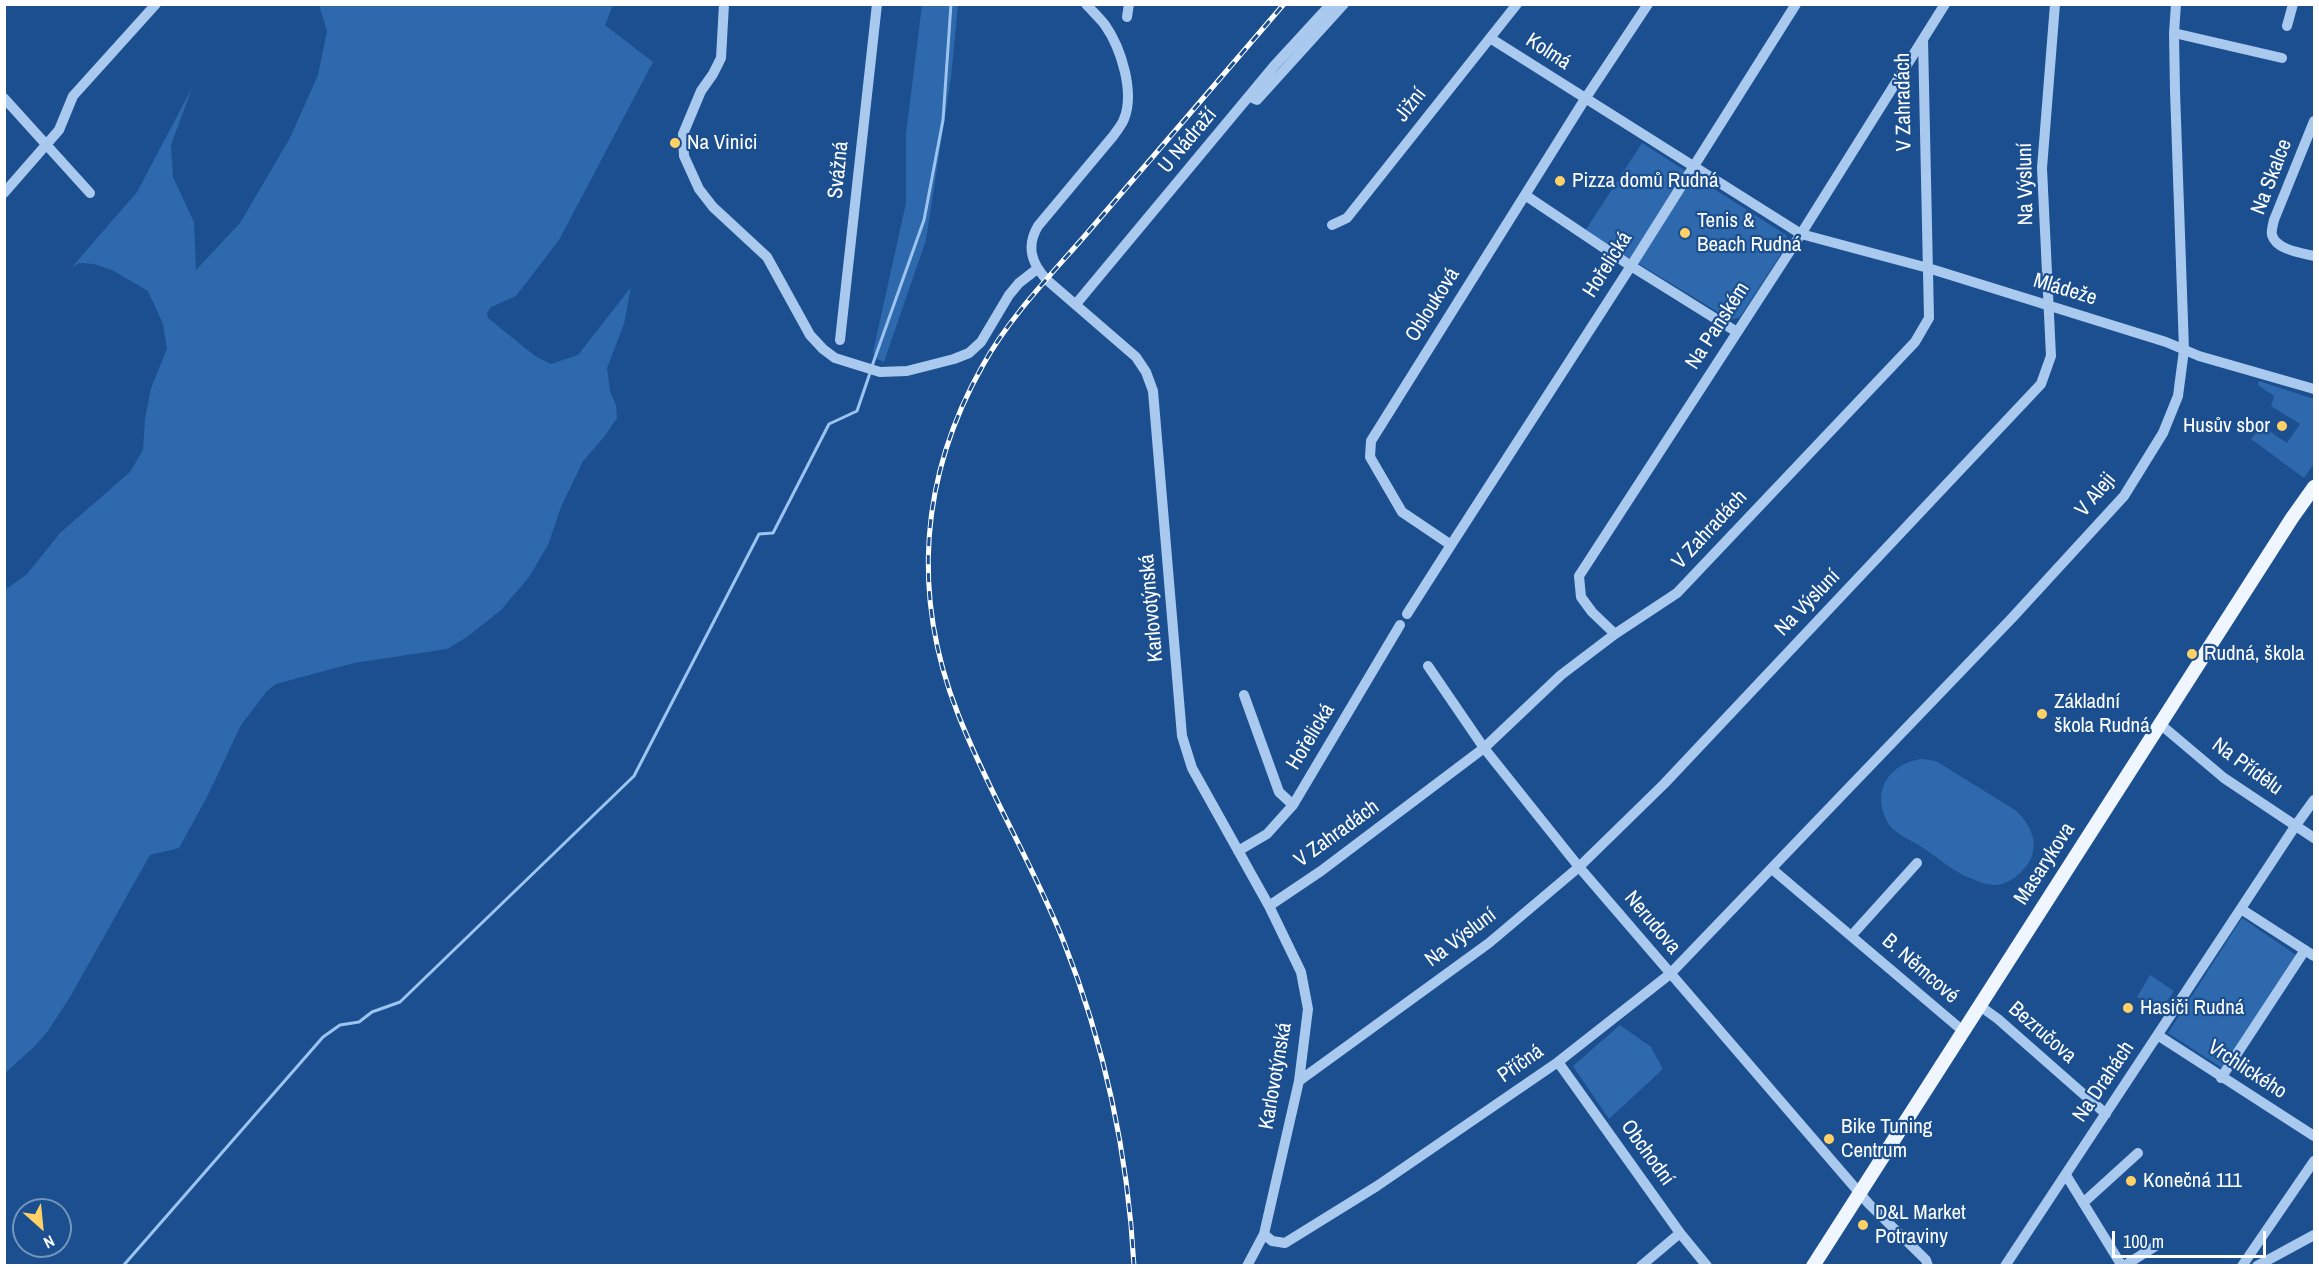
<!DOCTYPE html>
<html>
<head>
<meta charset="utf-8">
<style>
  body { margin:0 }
  #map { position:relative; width:2319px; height:1270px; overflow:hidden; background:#1b4f8f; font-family:"Archivo Narrow",sans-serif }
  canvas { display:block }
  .frame { position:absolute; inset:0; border:6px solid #fff; pointer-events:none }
  .north { position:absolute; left:12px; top:1198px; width:60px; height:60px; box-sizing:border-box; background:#1b4f8f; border:2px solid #7695bc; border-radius:50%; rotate:153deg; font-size:16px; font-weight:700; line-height:24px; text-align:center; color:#fff }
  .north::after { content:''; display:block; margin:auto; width:21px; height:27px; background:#ffd166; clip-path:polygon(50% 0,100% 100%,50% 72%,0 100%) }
  .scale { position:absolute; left:2112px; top:1231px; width:154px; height:27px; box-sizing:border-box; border:3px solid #fff; border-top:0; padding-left:8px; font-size:18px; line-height:21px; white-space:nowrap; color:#fff; -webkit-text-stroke:4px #1b4f8f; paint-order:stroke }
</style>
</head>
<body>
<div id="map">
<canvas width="2319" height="1270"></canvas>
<div class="frame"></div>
<div class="north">N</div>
<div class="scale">100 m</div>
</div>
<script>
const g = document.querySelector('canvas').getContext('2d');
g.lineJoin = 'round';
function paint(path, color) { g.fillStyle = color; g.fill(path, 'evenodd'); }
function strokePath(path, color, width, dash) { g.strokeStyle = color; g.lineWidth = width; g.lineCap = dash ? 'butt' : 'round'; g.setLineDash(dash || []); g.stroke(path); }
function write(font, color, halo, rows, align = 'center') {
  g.font = font + ' "Archivo Narrow",sans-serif'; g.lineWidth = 4.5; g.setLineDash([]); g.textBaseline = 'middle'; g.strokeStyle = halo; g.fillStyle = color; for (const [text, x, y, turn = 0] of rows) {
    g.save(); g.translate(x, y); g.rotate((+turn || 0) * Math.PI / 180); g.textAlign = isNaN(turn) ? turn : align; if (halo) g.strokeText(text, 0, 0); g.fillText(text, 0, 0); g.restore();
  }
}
const green = new Path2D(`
  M319,5H613L605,25L653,62L559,240L516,296L491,307L487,313L488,318L535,356L551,364L578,355L631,287L624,324L607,368L610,391L616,405L617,418L604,437L583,461L561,507L548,545L529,577L501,610L467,637L447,649L354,663L276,684L267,691L241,725L206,799L179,848L150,855L70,997L48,1031L34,1047L5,1073V590L27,574L60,533L130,472L143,450L145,419L151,388L167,349L163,324L148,291L112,270L94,264L79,263L72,267L137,192L192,88L171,145L173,177L194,222L196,270L240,223L290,138L318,75L327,31Z
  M922,5H958L951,77L926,240L884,362L875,358L873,352L906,203V134Z
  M1642,143L1786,235L1788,243L1740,317L1731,320L1585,231Z
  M2259,381L2314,399V464L2304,478L2251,439L2262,426L2287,443L2300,424L2271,406L2274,396L2258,385Z
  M1922,759L1936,761L2015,810C2035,827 2042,853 2021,872C2015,878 2006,884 1997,885C1990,885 1981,883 1975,880C1956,874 1937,857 1920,846C1912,841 1901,836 1893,829C1884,821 1879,803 1882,791C1887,772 1903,761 1922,759Z
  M2242,918L2296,955L2222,1068L2168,1033Z
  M2150,975L2174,991L2160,1011L2137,997Z
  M1620,1025L1651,1047L1663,1069L1609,1119L1573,1066Z`);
const stream = new Path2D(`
  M872,366L924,220L943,120L951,4
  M123,1266L323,1037L340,1025L359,1022L372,1012L400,1002L634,776L759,534L773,533L829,424L857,411L870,373`);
const minor = new Path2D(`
  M724,4L721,58L713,74L701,91L683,134L684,156L699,189L713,207L767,257L810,335L823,349L835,358L880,372L907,371L954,359L969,353L981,342L1009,295L1019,283L1037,269
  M1086,4C1092,11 1100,18 1105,25C1121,48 1135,92 1124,119C1122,125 1117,130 1114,135L1038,226C1026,246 1031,263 1047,280L1136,357L1146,372L1153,391L1182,736L1192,768L1269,906L1301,972L1308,1009L1299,1081L1264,1234L1247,1266
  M1127,17L1129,4
  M2287,26L2293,4
  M2174,33L2282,58
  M1490,38L1801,234L1928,268L2166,342L2199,356L2314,389
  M1250,97L1257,100L1344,4
  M4,98L90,193
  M2314,121L2274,220C2273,224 2271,231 2272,235C2276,250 2302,253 2314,256
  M4,193L59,130L73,96L156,4
  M1525,195L1631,266L1737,332
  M1332,225L1347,218L1517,4
  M1076,304L1274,66L1331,4
  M840,340L877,4
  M1451,545L1631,266L1796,4
  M1407,614L1451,545L1402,512L1370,457L1371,441L1585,99L1648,4
  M1615,634L1592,612L1581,597L1579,576L1801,234L1945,4
  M1428,666L1484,748L1579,867L1869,1204L1926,1260L1928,1266
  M1244,695L1279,792L1293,805
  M2160,724L2224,778L2314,838
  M1238,851L1267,834L1293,805L1400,625
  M1772,869L1963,1031
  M1269,906L1321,871L1484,748L1561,675L1615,634L1677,593L1915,342L1929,318L1923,39
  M2241,909L2314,956
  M1852,935L1917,863
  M1980,1006L1998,1019L2106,1114
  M2159,1036L2314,1136
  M1558,1062L1680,1233L1707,1266
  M2221,1078L2305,950
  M1299,1081L1489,943L1579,867L1664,784L2041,384L2051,356L2042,168L2055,4
  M2066,1175L2122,1266
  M2083,1203L2138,1153
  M1264,1234L1272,1241L1285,1243L1377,1186L1558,1062L1670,974L2012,618L2124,496L2163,433L2178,396L2184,350L2175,91L2174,33L2176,4
  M1641,1266L1680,1233
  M2005,1266L2296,825L2314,800
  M2124,1266L2157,1245
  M2242,1266L2314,1161
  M2257,1266L2314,1235`);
const major = new Path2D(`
  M1813,1266L2292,518L2314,487`);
const rail = new Path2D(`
  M1134,1266C1128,1155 1104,1043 1063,940C1032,863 988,791 958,714C911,595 920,476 983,365C1010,316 1052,274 1089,231C1154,156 1219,80 1284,4`);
const markers = [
  [675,143,6,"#ffd166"],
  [1560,181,6,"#ffd166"],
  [1685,233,6,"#ffd166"],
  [2282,426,6,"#ffd166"],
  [2192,654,6,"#ffd166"],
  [2042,714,6,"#ffd166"],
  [2128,1008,6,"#ffd166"],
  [1829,1139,6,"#ffd166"],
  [2131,1181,6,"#ffd166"],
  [1863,1225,6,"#ffd166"]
];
const streetNames = [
  ["Kolmá",1548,52,33],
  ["V Zahradách",1904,102,-91],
  ["Jižní",1411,105,-52],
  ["U Nádraží",1188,141,-50],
  ["Svážná",839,170,-84],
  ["Na Skalce",2272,177,-69],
  ["Na Výsluní",2026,184,-91],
  ["Hořelická",1608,265,-58],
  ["Mládeže",2065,290,17],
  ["Oblouková",1433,305,-58],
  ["Na Panském",1718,326,-57],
  ["V Aleji",2096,495,-50],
  ["V Zahradách",1710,530,-47],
  ["Na Výsluní",1808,603,-46],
  ["Karlovotýnská",1152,608,-95],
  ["Hořelická",1311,737,-59],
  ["Na Přídělu",2247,767,36],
  ["V Zahradách",1337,834,-36],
  ["Masarykova",2045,864,-57],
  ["Nerudova",1652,923,50],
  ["Na Výsluní",1461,938,-37],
  ["B. Němcové",1920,969,41],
  ["Bezručova",2042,1033,41],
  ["Příčná",1521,1064,-35],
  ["Vrchlického",2247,1070,33],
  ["Karlovotýnská",1276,1076,-80],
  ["Na Drahách",2104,1082,-56],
  ["Obchodní",1647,1153,54]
];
const poiNames = [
  ["Na Vinici",687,143],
  ["Pizza domů Rudná",1572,181],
  ["Tenis &",1697,221],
  ["Beach Rudná",1697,245],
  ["Husův sbor",2270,426,"right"],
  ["Rudná, škola",2204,654],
  ["Základní",2054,702],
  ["škola Rudná",2054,726],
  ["Hasiči Rudná",2140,1008],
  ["Bike Tuning",1841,1127],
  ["Centrum",1841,1151],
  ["Konečná 111",2143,1181],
  ["D&L Market",1875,1213],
  ["Potraviny",1875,1237]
];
paint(green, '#2e69ad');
strokePath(stream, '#9cc4f0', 3);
strokePath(minor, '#a9c9ee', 10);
strokePath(major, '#f0f6ff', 14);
strokePath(rail, '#fff', 5);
strokePath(rail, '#1b4f8f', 3, [9]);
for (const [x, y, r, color] of markers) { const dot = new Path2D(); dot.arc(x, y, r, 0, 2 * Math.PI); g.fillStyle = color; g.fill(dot); strokePath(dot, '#1b4f8f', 2); }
write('21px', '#fff', '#1b4f8f', streetNames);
write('21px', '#fff', '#1b4f8f', poiNames, 'left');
</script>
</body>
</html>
